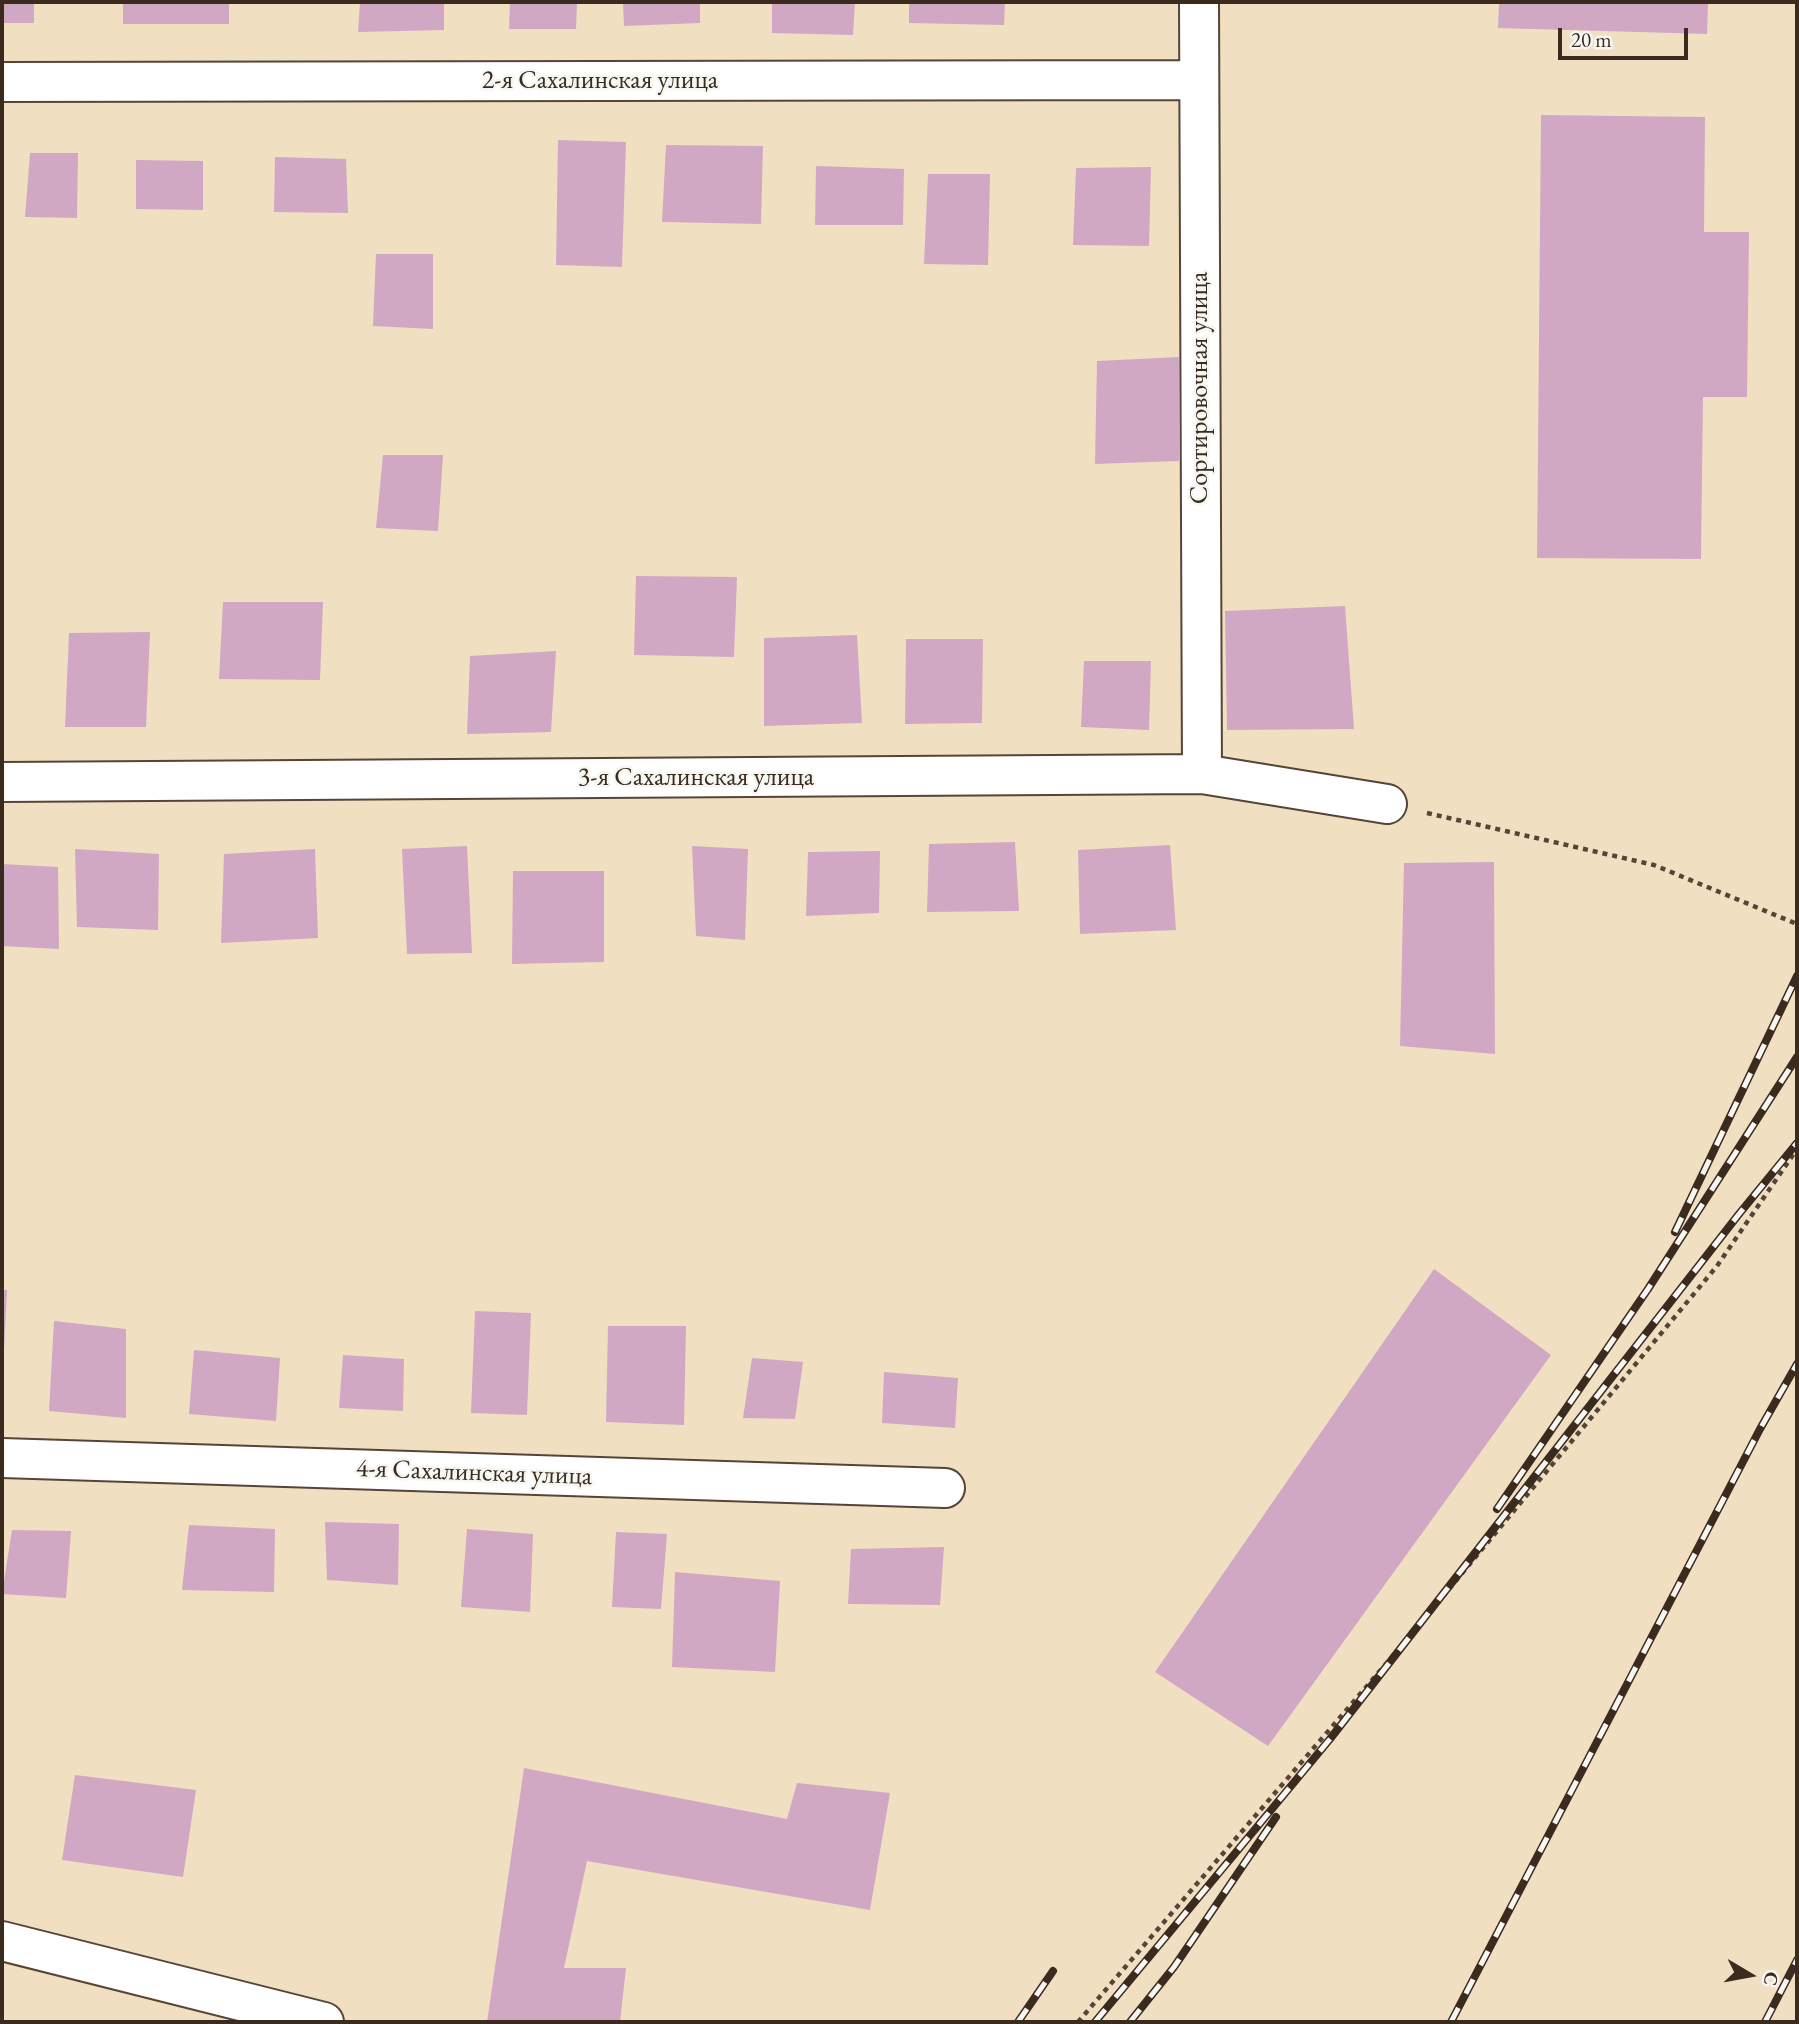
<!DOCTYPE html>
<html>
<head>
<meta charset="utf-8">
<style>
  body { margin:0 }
  #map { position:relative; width:1799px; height:2024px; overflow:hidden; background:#f1dfc2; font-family:"EB Garamond",serif }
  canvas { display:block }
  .frame { position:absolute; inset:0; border:4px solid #3b2a1e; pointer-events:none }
  .north { position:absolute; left:1715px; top:1940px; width:70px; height:70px; -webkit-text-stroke:5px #f6f6f2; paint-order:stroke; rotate:100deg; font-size:19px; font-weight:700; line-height:28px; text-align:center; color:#3b2a1e }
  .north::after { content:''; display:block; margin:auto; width:24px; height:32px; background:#3b2a1e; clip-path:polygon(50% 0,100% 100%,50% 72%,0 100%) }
  .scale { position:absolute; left:1558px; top:28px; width:130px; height:32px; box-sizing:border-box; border:4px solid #3b2a1e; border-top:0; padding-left:9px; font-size:21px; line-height:24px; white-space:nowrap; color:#3b2a1e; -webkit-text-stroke:5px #f6f6f2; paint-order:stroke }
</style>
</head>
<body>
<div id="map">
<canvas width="1799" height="2024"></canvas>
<div class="frame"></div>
<div class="north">С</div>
<div class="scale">20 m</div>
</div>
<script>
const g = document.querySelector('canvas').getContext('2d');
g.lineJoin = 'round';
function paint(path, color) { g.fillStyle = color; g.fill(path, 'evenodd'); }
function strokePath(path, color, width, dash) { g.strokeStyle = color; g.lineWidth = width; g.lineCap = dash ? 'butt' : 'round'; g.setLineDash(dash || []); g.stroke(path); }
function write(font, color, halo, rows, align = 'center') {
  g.font = font + ' "EB Garamond",serif'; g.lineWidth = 5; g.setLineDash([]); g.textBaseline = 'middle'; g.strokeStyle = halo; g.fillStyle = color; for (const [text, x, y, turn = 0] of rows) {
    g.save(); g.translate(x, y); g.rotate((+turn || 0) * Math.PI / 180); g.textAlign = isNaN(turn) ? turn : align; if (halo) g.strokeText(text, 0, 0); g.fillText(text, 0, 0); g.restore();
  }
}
const building = new Path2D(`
  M2,2H34V23H2Z
  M123,2H229V24H123Z
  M360,2H444V30L358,32Z
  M510,2H577L576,29H509Z
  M623,2H700V23L624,26Z
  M772,2H855L853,35L772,33Z
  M909,2H1005L1004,25L909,23Z
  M1499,2H1708L1707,34L1498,28Z
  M1541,115L1705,117L1704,232H1749L1747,397H1703L1701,559L1537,558Z
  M558,140L626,142L622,267L556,265Z
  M666,145L763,146L761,224L662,222Z
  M30,153H78L77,218L25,217Z
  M275,157L346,159L348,213L274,212Z
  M136,160L203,161V210L136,209Z
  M816,166L904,169L903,225H815Z
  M1151,167L1149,246L1073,245L1076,168Z
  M928,174H990L988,265L924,264Z
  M376,254H433V329L373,326Z
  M1179,357V461L1095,464L1097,361Z
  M383,455H443L438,531L376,528Z
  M636,576L737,577L734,657L634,655Z
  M223,602H323L320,680L219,679Z
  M1345,606L1354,729L1227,730L1225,611Z
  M150,632L146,727H65L69,633Z
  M857,635L862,723L764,726V638Z
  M906,639H983L982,723L905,724Z
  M556,651L551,732L467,734L470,656Z
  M1084,661H1151L1149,730L1081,727Z
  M1015,842L1019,911L927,912L929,844Z
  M1170,845L1176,930L1080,934L1078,850Z
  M467,846L472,953L407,954L402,849Z
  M692,846L748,849L745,940L696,936Z
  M75,849L159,854L158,930L77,927Z
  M315,849L318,938L221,943L224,854Z
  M880,851L879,913L806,916L808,852Z
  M1494,862L1495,1054L1400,1046L1404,863Z
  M2,864L58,867L59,949L2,946Z
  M513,871H604V962L512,964Z
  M1434,1269L1551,1355L1268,1746L1155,1672Z
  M2,1290H7L4,1351H2Z
  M475,1311L531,1313L527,1415L471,1413Z
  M54,1321L126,1329V1418L49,1411Z
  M608,1326H686L684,1425L606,1422Z
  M194,1350L280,1358L276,1421L189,1414Z
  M343,1355L404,1359L403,1411L339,1408Z
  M752,1358L803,1362L795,1419L743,1418Z
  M884,1372L958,1378L955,1428L882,1423Z
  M325,1522L399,1524L398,1585L327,1580Z
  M189,1525L275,1529L274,1592L182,1590Z
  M467,1529L533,1534L530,1612L461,1607Z
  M12,1530L71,1531L66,1598L2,1594Z
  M616,1532L667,1534L661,1609L612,1607Z
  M944,1547L940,1605L848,1604L851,1549Z
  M675,1572L780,1581L775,1672L672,1667Z
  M524,1768L787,1819L797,1783L890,1793L870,1910L587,1861L564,1968H626L620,2022H487Z
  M75,1775L196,1790L183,1877L62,1860Z`);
const path = new Path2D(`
  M1427,813L1654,865L1797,924
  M1078,2022L1410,1636L1717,1266L1797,1149`);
const street = new Path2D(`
  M1199,2L1202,774
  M2,82L1198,80
  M2,782L1202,774L1387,804
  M2,1458L945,1488
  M2,1941L324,2022`);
const rail = new Path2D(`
  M1675,1232L1797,976
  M1497,1509L1648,1289L1797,1057
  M1018,2022L1053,1971
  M1095,2022L1330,1739L1739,1214L1797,1143
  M1130,2022L1174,1967L1276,1817
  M1451,2022L1760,1429L1797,1364
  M1765,2022L1797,1960`);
const streetNames = [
  ["2-я Сахалинская улица",600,81],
  ["Сортировочная улица",1200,388,-90],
  ["3-я Сахалинская улица",696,778],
  ["4-я Сахалинская улица",474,1473,2]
];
paint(building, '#d1a8c4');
strokePath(street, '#564537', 42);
strokePath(path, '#564537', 4.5, [5, 5]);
strokePath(street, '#fff', 38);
strokePath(rail, '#3b2a1e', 8);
strokePath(rail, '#f6f6f2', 5, [16]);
write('26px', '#3b2a1e', '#f6f6f2', streetNames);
</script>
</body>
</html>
